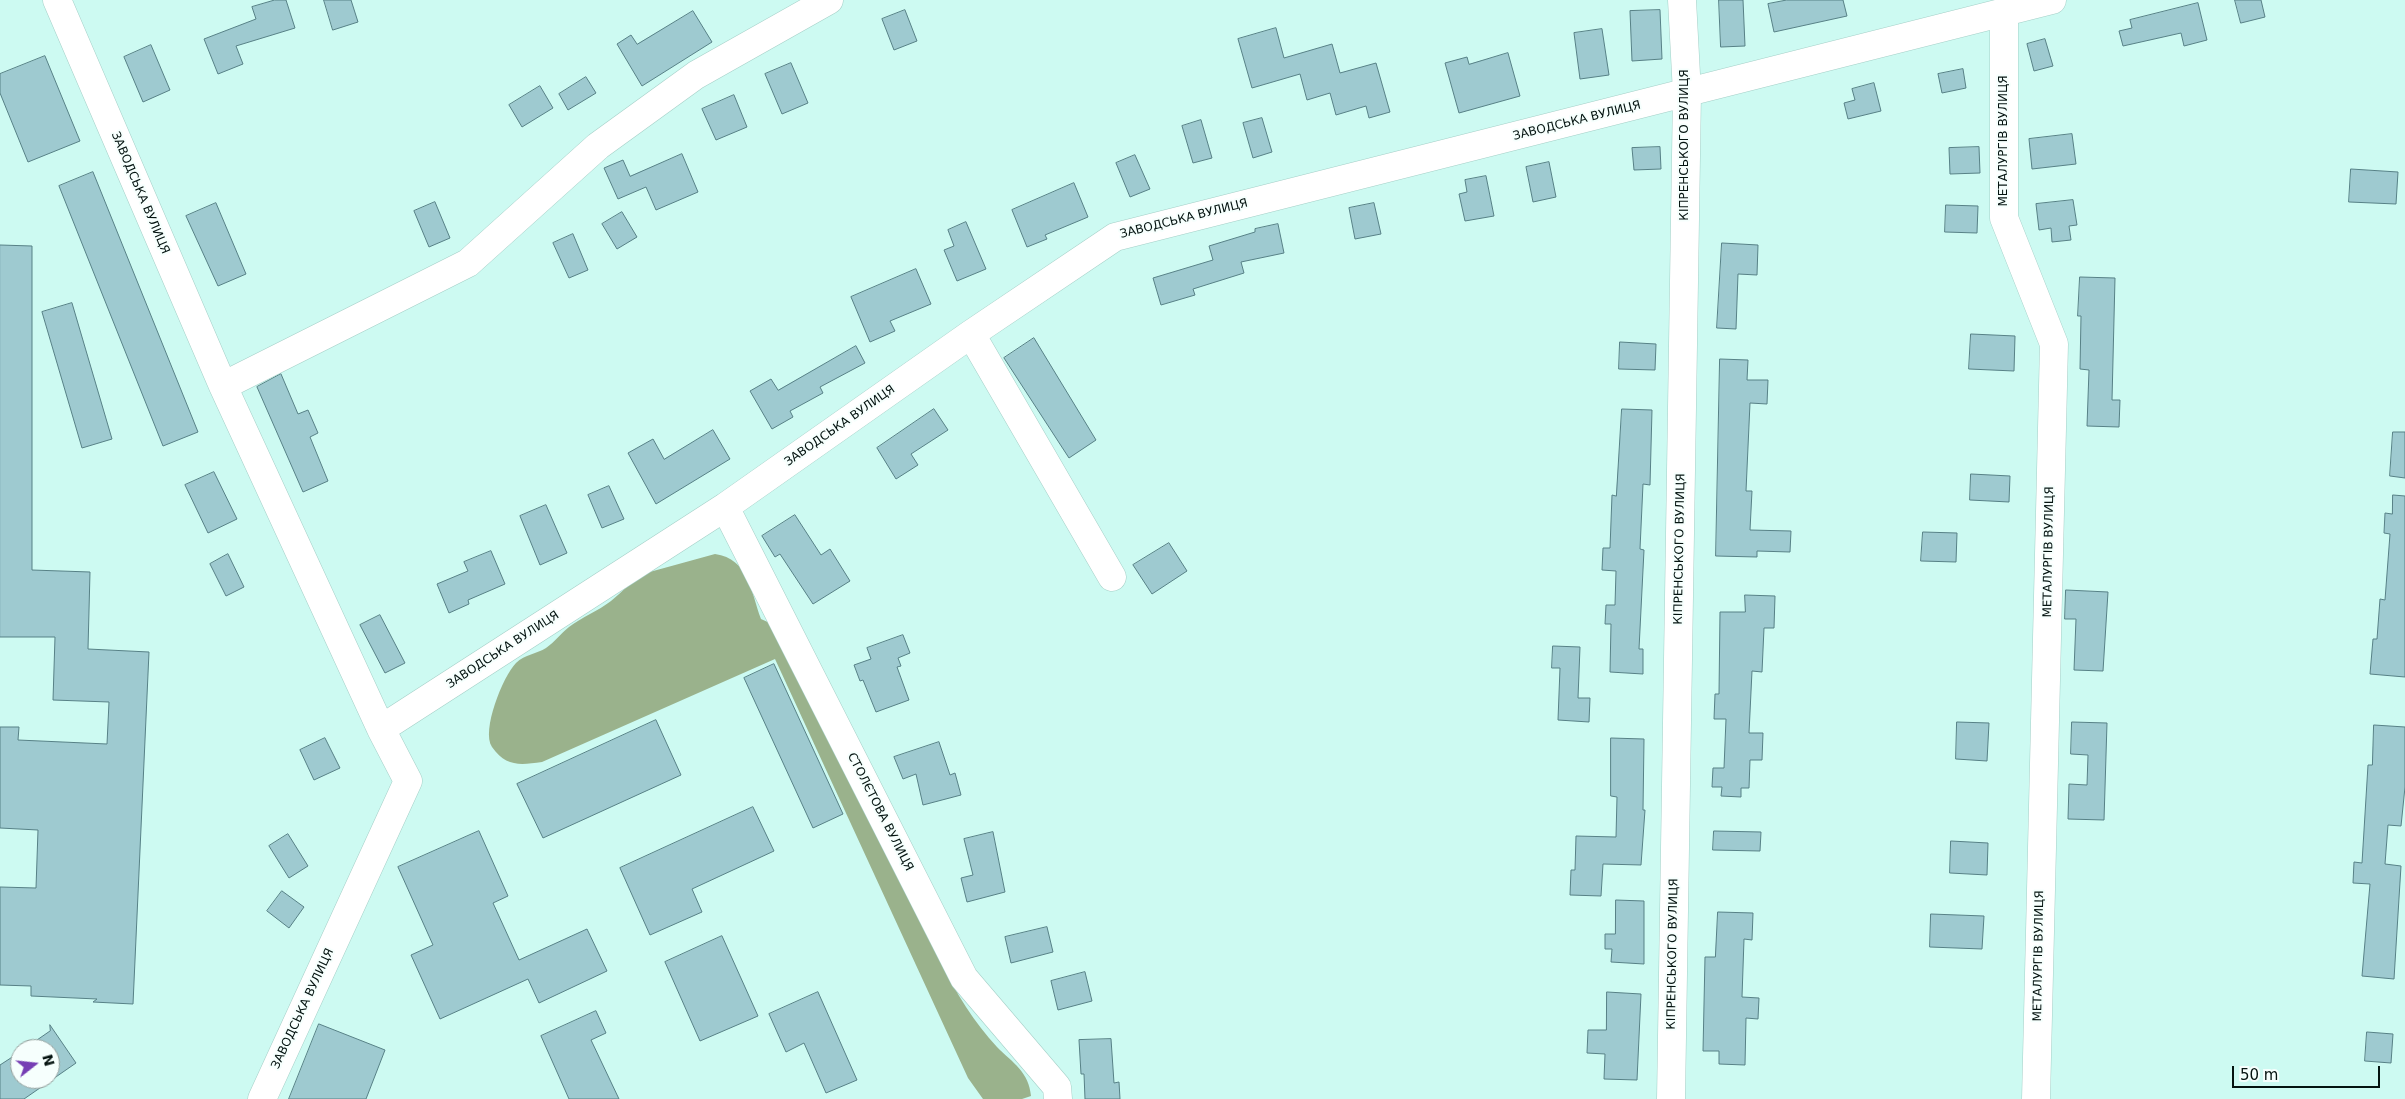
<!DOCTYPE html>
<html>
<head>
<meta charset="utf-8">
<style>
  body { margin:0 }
  #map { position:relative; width:2405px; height:1099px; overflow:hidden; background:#cdfaf2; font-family:"DejaVu Sans",sans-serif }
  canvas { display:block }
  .north { position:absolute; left:10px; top:1039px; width:50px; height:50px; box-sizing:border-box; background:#f6fffd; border:1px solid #95a19e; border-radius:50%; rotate:74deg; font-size:14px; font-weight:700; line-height:20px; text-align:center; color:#041310 }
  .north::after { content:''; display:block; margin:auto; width:18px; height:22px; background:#763eb4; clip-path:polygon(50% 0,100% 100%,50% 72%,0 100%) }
  .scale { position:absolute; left:2232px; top:1066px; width:148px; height:22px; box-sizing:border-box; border:2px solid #041310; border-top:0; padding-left:6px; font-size:15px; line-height:18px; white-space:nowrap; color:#041310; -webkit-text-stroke:4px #f6fffd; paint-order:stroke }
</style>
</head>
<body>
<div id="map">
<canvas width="2405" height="1099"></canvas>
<div class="north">N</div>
<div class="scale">50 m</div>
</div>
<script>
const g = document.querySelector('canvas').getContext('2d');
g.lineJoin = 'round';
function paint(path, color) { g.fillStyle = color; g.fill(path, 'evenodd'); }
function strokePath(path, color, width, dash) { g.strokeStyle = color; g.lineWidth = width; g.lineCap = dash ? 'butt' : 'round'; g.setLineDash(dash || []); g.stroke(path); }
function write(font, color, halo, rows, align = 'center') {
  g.font = font + ' "DejaVu Sans",sans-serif'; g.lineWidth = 4; g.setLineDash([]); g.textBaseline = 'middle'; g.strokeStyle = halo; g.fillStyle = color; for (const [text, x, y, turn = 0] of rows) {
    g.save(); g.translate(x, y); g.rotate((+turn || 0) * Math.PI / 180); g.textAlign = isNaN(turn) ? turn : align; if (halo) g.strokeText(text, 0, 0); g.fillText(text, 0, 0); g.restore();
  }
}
const forest = new Path2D(`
  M715,554C749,559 751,592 761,619L772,624L939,959C948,975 956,992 966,1007C975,1021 986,1035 997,1047C1013,1063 1029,1072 1031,1096L1022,1099H983L968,1078L775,659L542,762C520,765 506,767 492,747C481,731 503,676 516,663C525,654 537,654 546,648C555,642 561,633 569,627C582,617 598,611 611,601C623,591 633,580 646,573Z`);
const building = new Path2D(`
  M275,0H286L295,28L236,46L243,64L218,74L204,39L256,19L252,7Z
  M324,0H351L358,22L333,30Z
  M1719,0H1743L1745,46L1721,47Z
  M1787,0H1843L1847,16L1774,32L1768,4Z
  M2235,0H2261L2265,17L2241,23Z
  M2198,3L2207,40L2184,46L2181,33L2123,46L2119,31L2132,28L2130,20Z
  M905,10L917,41L894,50L882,19Z
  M1660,10L1662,59L1632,61L1630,11Z
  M693,11L712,42L642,86L617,44L631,35L637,44Z
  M1276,28L1284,58L1332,44L1340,73L1376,63L1390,112L1369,118L1366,106L1336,115L1330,93L1307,100L1300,74L1252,88L1238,39Z
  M1602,29L1609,75L1580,79L1574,33Z
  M2045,39L2053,66L2034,71L2027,44Z
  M151,45L170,90L143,102L124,57Z
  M1508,53L1520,96L1459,113L1445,63L1467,57L1469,64Z
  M45,56L80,141L28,162L0,93V74Z
  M791,63L808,103L782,114L765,74Z
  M1963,69L1966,88L1942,93L1938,74Z
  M586,77L596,93L568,110L559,94Z
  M1874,83L1881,111L1848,119L1844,103L1855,100L1852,89Z
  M540,86L553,108L522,127L509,105Z
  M734,95L747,127L716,140L702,109Z
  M1262,118L1272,152L1253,158L1243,123Z
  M1201,120L1212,158L1193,163L1182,126Z
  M2072,134L2076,164L2032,169L2029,139Z
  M1660,147L1661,169L1634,170L1632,148Z
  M1979,147L1980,173L1950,174L1949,148Z
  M682,154L698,192L656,210L646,187L618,199L604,168L623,160L630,176Z
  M1135,155L1150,189L1130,197L1116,163Z
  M1549,162L1556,197L1533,202L1526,167Z
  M2351,169L2398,172L2396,204L2349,202Z
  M93,172L198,432L163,446L59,186Z
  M1486,176L1494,216L1465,221L1459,194L1467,192L1465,180Z
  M1074,183L1088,217L1045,235L1047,239L1027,247L1012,210Z
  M2073,200L2077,225L2069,226L2071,240L2052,242L2051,228L2039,230L2036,204Z
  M435,202L450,238L429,247L414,211Z
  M216,203L246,274L218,286L186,216Z
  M1374,203L1381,234L1355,239L1349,208Z
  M1946,205L1978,206L1977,233L1945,232Z
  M622,212L637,237L617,249L602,224Z
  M966,222L986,269L957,281L944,250L954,246L948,230Z
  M1278,224L1284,253L1241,262L1244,273L1193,289L1195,295L1161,305L1153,278L1213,260L1209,246L1255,232V229Z
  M573,234L588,270L569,278L553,243Z
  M1722,243L1758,245L1757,275L1738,274L1736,329L1717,328Z
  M0,245L32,246V570L90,572L88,649L149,652L133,1004L93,1002L97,999L31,996V986L0,985V887L36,888L38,830L0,828V727H19L18,740L107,744L109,702L53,700L55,637H0Z
  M916,269L931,304L890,321L895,331L870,342L851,297Z
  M2080,277L2115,278L2112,400H2120L2119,427L2087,426L2089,370L2080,369L2081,316H2078Z
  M72,303L112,439L82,448L42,312Z
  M1971,334L2015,336L2014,371L1969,369Z
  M1034,338L1096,440L1069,458L1004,358Z
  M1620,342L1656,344L1655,370L1619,369Z
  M856,346L865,363L820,387L823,393L790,411L793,417L772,429L750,391L771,379L778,390Z
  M1720,359L1748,360L1747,380H1768L1767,404L1750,403L1746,491H1752L1750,530L1791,531L1790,552L1757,551V557L1716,556Z
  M281,374L298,414L308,410L318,433L310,437L328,481L303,492L257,387Z
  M934,409L948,430L911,454L918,465L896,479L877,448Z
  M1622,409L1652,410L1650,485L1643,484L1640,549L1644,550L1639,649H1643V674L1610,672L1611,624H1605L1606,605H1615L1616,571L1602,570L1603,548H1610L1612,495L1616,496Z
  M713,430L730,459L656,504L628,453L653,439L664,459Z
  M2393,432H2405V478L2390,476Z
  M214,472L237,519L208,533L185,485Z
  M1971,474L2010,476L2009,502L1970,500Z
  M609,486L624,519L602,528L588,495Z
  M2393,495L2405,496V677L2370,674L2373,639H2377L2380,599L2385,600L2390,534L2384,533L2385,513L2392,514Z
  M546,505L567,553L540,565L520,516Z
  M795,515L821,555L830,549L850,581L813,604L780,554L775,557L762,536Z
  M1923,532L1957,533L1956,562L1921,561Z
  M1169,543L1187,571L1152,594L1133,565Z
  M491,551L505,584L468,600L469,604L449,613L437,584L468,571L464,562Z
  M228,554L244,587L226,596L210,564Z
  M2066,590L2108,592L2103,671L2074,670L2076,619H2065Z
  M1745,595L1775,596L1774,628H1764L1762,672L1752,671L1749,733H1763L1762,760H1750L1749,788H1741V797L1721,796L1722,787H1712L1713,768H1724L1726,719H1714L1715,694H1719L1720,612H1745Z
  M380,615L405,663L385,673L360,625Z
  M903,635L910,653L898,658L901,666L897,667L909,700L876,712L863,680L860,681L854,665L871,659L867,648Z
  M1553,646L1580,647L1578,698H1590L1589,722L1558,720L1560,668H1552Z
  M774,664L843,814L813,828L744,678Z
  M656,720L681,775L543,838L517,784Z
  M1957,722L1989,723L1987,761L1956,759Z
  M2072,722L2107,723L2104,820L2068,819L2069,784L2087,785L2088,755L2071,754Z
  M2374,725L2405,727V787L2401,826L2388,825L2385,864L2401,866L2394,979L2362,976L2370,884L2353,883L2354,862L2362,863L2368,765H2372Z
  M325,738L340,768L314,780L300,750Z
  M1611,738L1644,739L1643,810H1645L1641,865L1603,864L1601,896L1570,895L1571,870H1575L1576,836L1616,837L1617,797L1611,796Z
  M939,742L950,775L955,773L961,795L923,805L916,774L903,779L894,757Z
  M753,807L774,851L692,889L702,912L650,935L620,868Z
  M479,831L508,896L493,903L519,960L587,929L607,971L539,1003L528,979L440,1019L411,955L433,945L398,867Z
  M1714,831L1761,832L1760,851L1713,850Z
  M993,832L1005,892L967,902L961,878L973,875L964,839Z
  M288,834L308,866L289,878L269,846Z
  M1951,841L1988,843L1987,875L1950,873Z
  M282,891L304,907L289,928L267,911Z
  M1616,900L1644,901V964L1611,962L1612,949H1605V934H1615Z
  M1718,912L1753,913L1752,940L1744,939L1742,997L1759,998L1758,1019L1746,1018L1745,1065L1719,1064V1051H1703L1705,957H1715Z
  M1931,914L1984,916L1982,949L1930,947Z
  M1047,927L1053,952L1011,963L1005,937Z
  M722,936L758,1016L700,1041L665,962Z
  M1085,972L1092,1001L1058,1010L1051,981Z
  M818,992L857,1080L826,1093L804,1043L786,1052L769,1014Z
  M1607,992L1641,994L1637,1080L1604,1079L1605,1054L1587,1053L1588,1030H1606Z
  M596,1011L606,1033L591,1040L619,1099H569L541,1036Z
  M319,1024L385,1050L366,1099H289Z
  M50,1025L76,1063L24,1099H0V1065L20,1052V1079H50V1049H24L50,1031Z
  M2367,1032L2393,1034L2391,1063L2365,1061Z
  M1111,1039L1114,1083L1119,1082L1120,1099H1085L1084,1074H1081L1079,1040Z`);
const minor = new Path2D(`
  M57,0L223,386L381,729
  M2004,14V218L2054,344L2036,1099
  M971,334L1112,577
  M223,386L468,263L598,146L696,75L829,0
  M725,507L964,978L1057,1087L1058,1099
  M262,1099L408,781L381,729L725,507L971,334L1115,237L2052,0
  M1671,1099L1687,93L1682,0`);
const streetNames = [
  ["ЗАВОДСЬКА ВУЛИЦЯ",1577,121,-14],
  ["МЕТАЛУРГІВ ВУЛИЦЯ",2004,141,-90],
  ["КІПРЕНСЬКОГО ВУЛИЦЯ",1685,145,-90],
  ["ЗАВОДСЬКА ВУЛИЦЯ",140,193,67],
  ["ЗАВОДСЬКА ВУЛИЦЯ",1184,219,-14],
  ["ЗАВОДСЬКА ВУЛИЦЯ",840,426,-35],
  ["КІПРЕНСЬКОГО ВУЛИЦЯ",1680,549,-89],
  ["МЕТАЛУРГІВ ВУЛИЦЯ",2049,552,-89],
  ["ЗАВОДСЬКА ВУЛИЦЯ",503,650,-33],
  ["СТОЛЄТОВА ВУЛИЦЯ",880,812,63],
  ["КІПРЕНСЬКОГО ВУЛИЦЯ",1673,954,-89],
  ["МЕТАЛУРГІВ ВУЛИЦЯ",2039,956,-89],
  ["ЗАВОДСЬКА ВУЛИЦЯ",303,1009,-65]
];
paint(forest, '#9ab28c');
paint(building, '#9ecad0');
strokePath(building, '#578186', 1);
strokePath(minor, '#a4cfc7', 29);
strokePath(minor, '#fff', 28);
write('12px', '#041310', '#f6fffd', streetNames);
</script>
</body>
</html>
